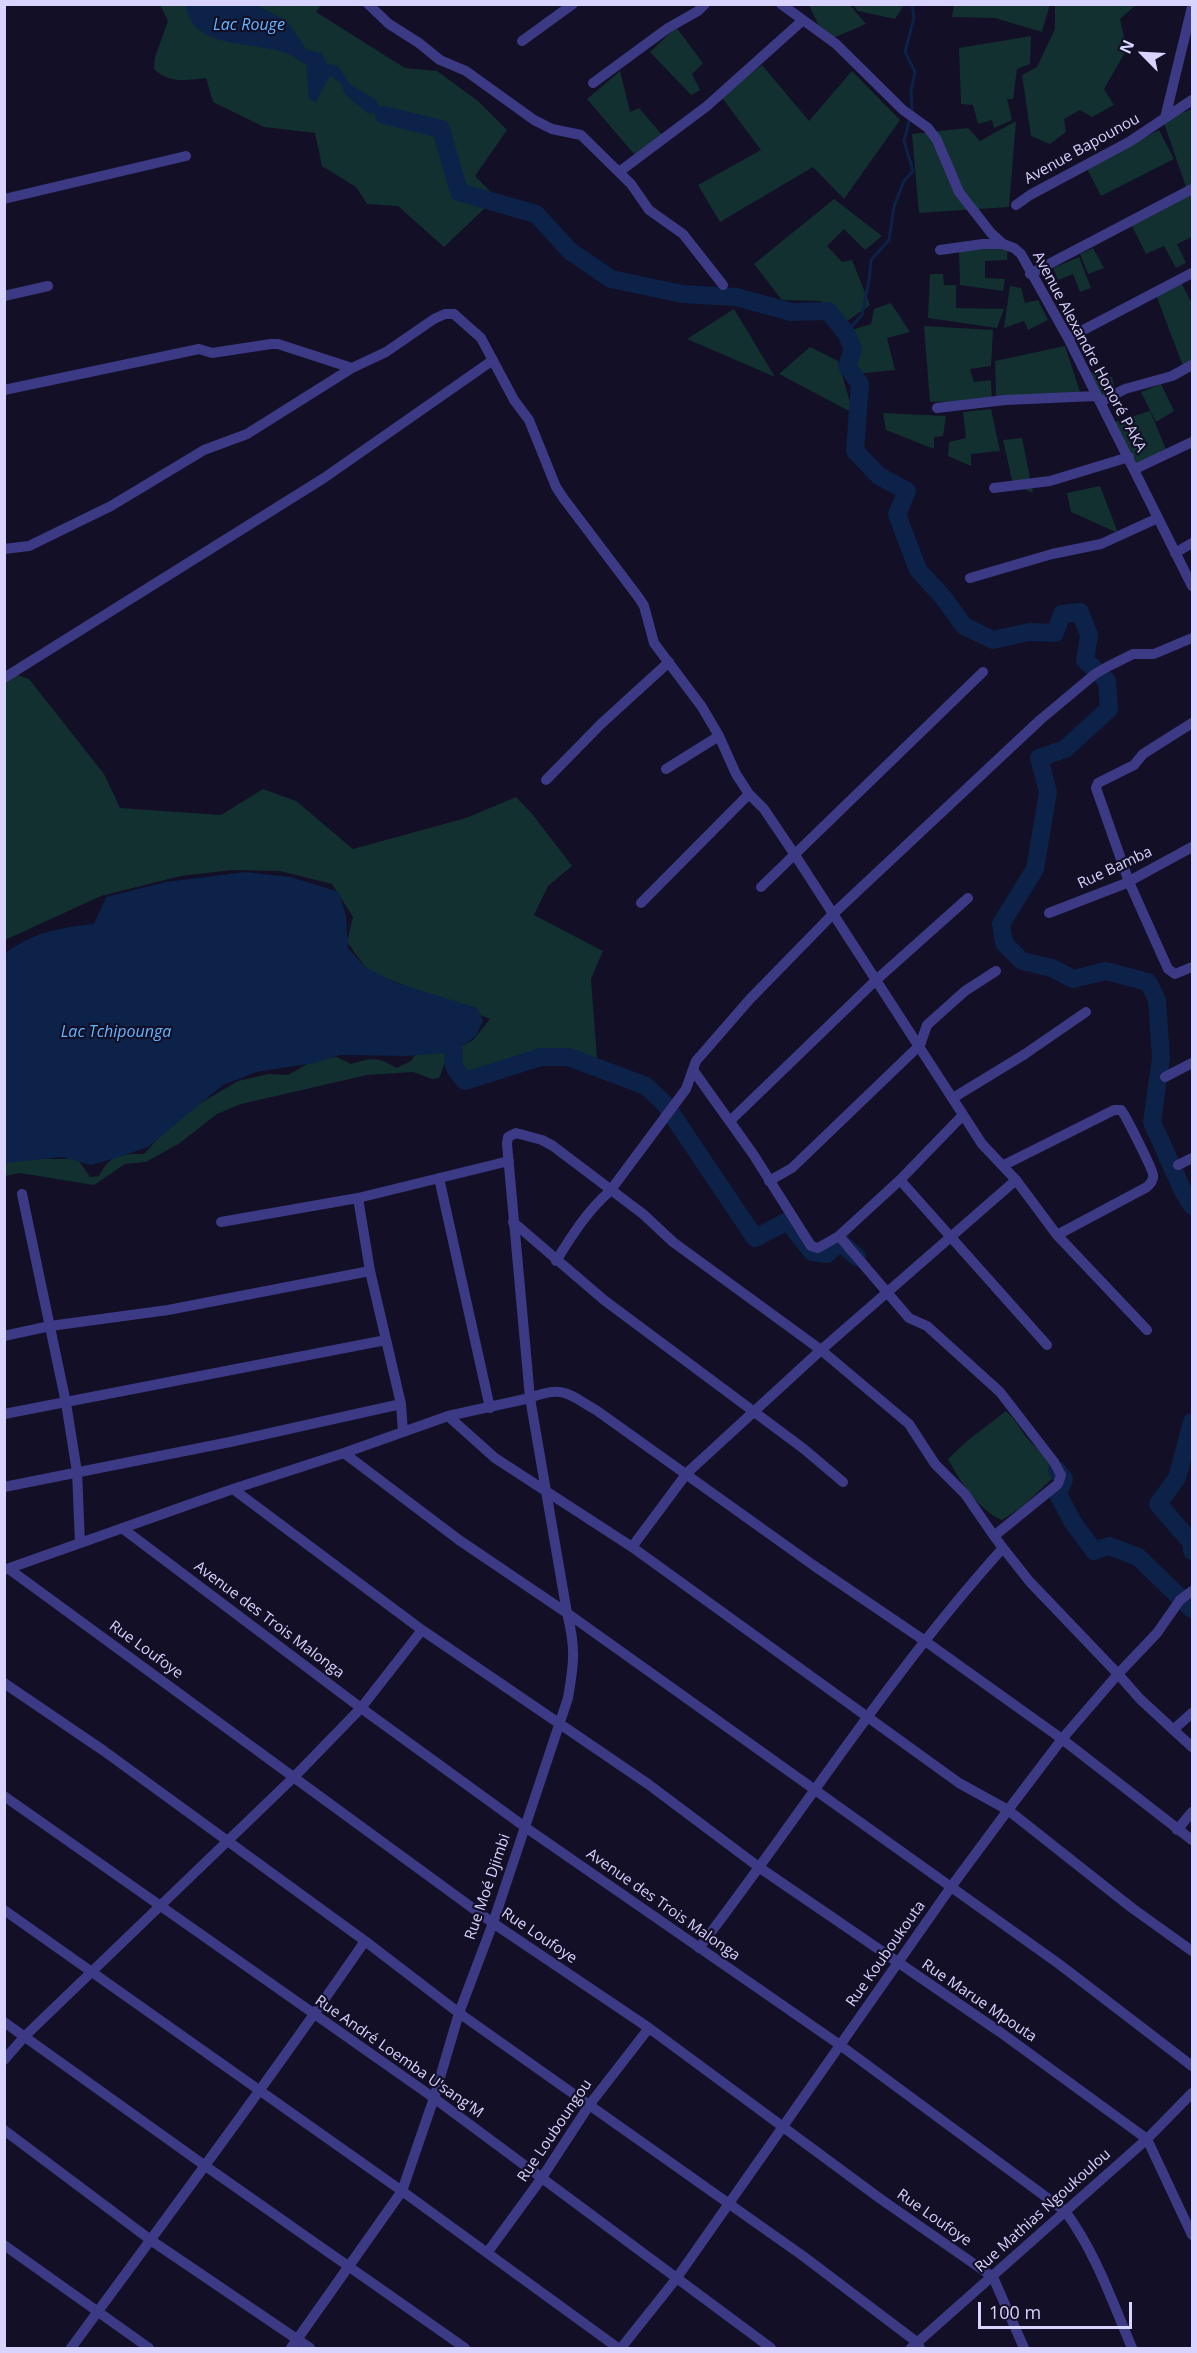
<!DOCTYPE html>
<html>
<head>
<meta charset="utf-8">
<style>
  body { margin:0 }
  #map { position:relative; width:1197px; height:2353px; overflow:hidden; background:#130f26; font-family:"Open Sans",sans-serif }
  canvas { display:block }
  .frame { position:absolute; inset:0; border:6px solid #d9d4ff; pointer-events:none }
  .north { position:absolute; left:1113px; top:24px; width:60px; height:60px; -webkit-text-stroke:4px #130f26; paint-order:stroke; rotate:294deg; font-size:16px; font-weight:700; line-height:24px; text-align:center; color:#d9d4ff }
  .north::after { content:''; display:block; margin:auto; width:21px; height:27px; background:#d9d4ff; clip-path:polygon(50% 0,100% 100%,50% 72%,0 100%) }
  .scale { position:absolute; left:978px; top:2302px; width:154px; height:27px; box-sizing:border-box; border:3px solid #d9d4ff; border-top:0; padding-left:8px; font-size:18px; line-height:21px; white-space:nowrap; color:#d9d4ff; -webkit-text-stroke:4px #130f26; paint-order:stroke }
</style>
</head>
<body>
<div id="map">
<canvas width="1197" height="2353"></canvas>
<div class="frame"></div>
<div class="north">N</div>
<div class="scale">100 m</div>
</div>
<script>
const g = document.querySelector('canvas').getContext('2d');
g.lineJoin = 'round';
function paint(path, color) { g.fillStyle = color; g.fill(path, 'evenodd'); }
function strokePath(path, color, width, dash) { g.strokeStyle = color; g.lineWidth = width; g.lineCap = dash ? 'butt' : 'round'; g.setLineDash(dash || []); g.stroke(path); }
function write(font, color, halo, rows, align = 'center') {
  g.font = font + ' "Open Sans",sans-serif'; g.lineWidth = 4.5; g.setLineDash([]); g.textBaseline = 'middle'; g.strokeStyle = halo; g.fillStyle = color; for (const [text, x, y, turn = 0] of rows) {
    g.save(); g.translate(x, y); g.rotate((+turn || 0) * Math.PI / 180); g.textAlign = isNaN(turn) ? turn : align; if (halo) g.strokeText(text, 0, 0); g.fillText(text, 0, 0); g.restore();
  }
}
const green = new Path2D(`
  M1050,4L1042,32L995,18L952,17L954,5Z
  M160,5H321L316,12L405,68L437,71L478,101L507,130L475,176L490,191L485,208L444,247L398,206L367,204L356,187L322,166L315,133L264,127L213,102L206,78C187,80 169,84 154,69L155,57L168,21Z
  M809,5H850L866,24L826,41Z
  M853,5H904L895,19L858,11Z
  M1055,5H1136L1120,19L1127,49L1104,89L1114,105L1092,117L1080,110L1064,119L1066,132L1050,144L1031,136L1022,75L1037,67L1055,29Z
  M676,27L703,63L692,74L700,90L691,95L650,52Z
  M1031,36L1030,64L1017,69L1013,99H1007L1012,120L994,128L992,120L978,124L973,105L961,104L959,48Z
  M762,65L809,121L852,71L900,120L844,199L813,167L720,222L698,185L761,150L720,95Z
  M620,71L630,112L639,108L663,136L634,154L587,99Z
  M1192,109V188L1187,190L1163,120Z
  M1016,121L1009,207L919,213L912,134L968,128L980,141Z
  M1159,130L1174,159L1101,196L1086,167Z
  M1192,193V237L1177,244L1186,263L1176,268L1164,246L1146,254L1131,224Z
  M834,199L882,236L865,250L844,229L827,246L842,262L852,260L870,305L840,326L821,301L782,300L754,264Z
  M1008,244L1007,260L985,261V278L1005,279L1003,291L960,285L959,250Z
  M1093,248L1104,268L1088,274L1080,254Z
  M1079,257L1091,288L1080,292L1073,274L1058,280L1053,268Z
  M930,274H943L944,285H956V308L1004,309L997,328L928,318Z
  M1182,284L1192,304V367L1185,371L1156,295Z
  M1010,286L1021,288L1025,303L1038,300L1048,320L1028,330L1024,321L1004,328Z
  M891,303L910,332L887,338L895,370L855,374L849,331L871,324L874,309Z
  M734,309L775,377L687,339Z
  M924,326L993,330L991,366L970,369L974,382L991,380L992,401L930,402Z
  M1065,346L1081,395L996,399L995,361Z
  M810,347L838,361L853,413L779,374Z
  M1100,369L1103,376L1112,377L1116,393L1099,399L1087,374Z
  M1161,384L1174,411L1156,422L1141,392Z
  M991,409L1000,451L971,454V466L948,456L949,442L966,438L963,412Z
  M1150,411L1167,452L1135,465L1115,422Z
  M883,413L946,416L943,436L934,437V449L886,430Z
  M1022,438L1033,493L1013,484L1003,440Z
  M1100,486L1118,533L1071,512L1067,493Z
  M4,670L29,679L104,774L120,808L221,815L263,789L296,801L353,849L466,818L516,797L533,815L572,866L548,886L534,915L603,951L591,979L597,1059L512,1067L476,1076L445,1063L439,1078L432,1079L413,1072L367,1075L241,1104L217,1114L180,1143L146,1162L125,1164L94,1185L20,1173L5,1176V1159H70L79,1161L90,1177L99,1176C111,1153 122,1154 144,1154L163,1133L189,1110L238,1081L268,1074L288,1075L316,1059L337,1057L351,1064C371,1058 378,1056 396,1068L411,1061L425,1041L446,1047L447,1054L473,1040L490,1019L368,971L347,942L353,917L332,884L280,871L232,870L181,876L101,896L5,940Z
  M1006,1411C1014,1418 1018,1425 1024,1434C1035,1449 1050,1457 1055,1476L1022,1507L1002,1520C978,1510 960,1481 948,1459L967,1441Z`);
const water = new Path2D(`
  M186,5H257L287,21L307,50L322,53L327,64L338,66L350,84L376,100L384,115L367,113L345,94L341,83L330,76L316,102L309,99L306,65C301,62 296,58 291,55C260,40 190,52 186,5Z
  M245,872L291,877L339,892L346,916L348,948L364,966L394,982L477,1008L483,1021L476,1036L454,1052L407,1056L340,1055L314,1063L256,1072L223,1085L148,1147L116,1158L91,1165L62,1157L5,1163V953C36,932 56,928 94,924L106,897L166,882Z`);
const stream = new Path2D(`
  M912,4L914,18L905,52L915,72L911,90L912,112
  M846,333L862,315L869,281L871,260L889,240L894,206L904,181L913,171L904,141L910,118`);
const river = new Path2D(`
  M384,115L441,129L459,192L536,214L570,251L611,279L682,294L736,297L791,312L828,311L846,333L853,349L847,366L860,384L855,451L879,476L907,491L897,514L918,570L943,597L964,626L993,640L1029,632L1055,633L1062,614L1080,612L1089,635L1085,660L1107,681L1109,709L1065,749L1039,758L1048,792L1035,869L1001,924L1004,943L1022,961L1052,968L1073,979L1106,971L1148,982L1157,1000L1161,1058L1152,1122L1182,1189L1192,1206
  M454,1052C451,1066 456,1071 465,1081L541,1057H569L646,1086L665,1104L755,1238L788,1221L812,1252L827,1254L840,1242L857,1257
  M1192,1422L1177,1478L1158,1504L1192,1543V1551
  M1057,1470L1064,1479L1058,1494L1072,1521L1094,1551L1109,1546L1138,1557L1192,1609`);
const minor = new Path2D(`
  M368,4L389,24L419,43L440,60L466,71L534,120L552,129L581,135L631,184L649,210L683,234L723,285
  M781,4L836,44L903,110L928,128L937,140L959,192L991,233L1003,244L1014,248L1021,254L1068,338L1192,586
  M522,41L573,4
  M593,83L668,28L698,11L705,4
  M1165,118L1192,7
  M619,172L707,106L802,21
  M4,199L186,156
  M1016,205L1030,195L1129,142L1192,100
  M940,250L983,244H1003
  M1030,274L1192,189
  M4,296L48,286
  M1068,338L1192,273
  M4,390L199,349L212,353L271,344H278L352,368
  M1100,402L1125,389L1172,376L1192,365
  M937,408L1005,400L1096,396
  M1135,469L1192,442
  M994,488L1050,481L1129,457
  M4,549L29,546L111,506L204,450L247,434L352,368L386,352L434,319L445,314H454L481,338L514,400L529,420L556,487L564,499L639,598L644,606L654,643L702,707L719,736L736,774L749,794L764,809L795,855L982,1144L1016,1180L1057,1235L1147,1330
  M1175,553L1192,543
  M970,578L1052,554L1101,544L1158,518
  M4,678L324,478L493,360
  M1192,723L1143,754L1134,765L1098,783L1096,788L1129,882L1168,969L1175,974L1192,967
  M666,769L719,736
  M546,780L601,724L669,662
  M761,887L983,672
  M641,903L749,794
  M1049,913L1124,884L1192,847
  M693,1070L753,1154L811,1246L818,1248L839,1236L909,1318L927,1326L1000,1392L1054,1462L1061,1475L1058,1484L994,1536L1003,1548C890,1673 801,1815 699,1948
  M1165,1077L1192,1063
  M953,1098L1025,1054L1086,1012
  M730,1121L875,981L968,898
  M1004,1165L1114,1110H1121C1125,1114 1153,1170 1153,1175C1154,1180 1150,1184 1147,1187L1057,1235
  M1178,1165L1192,1158
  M439,1178L490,1408
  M900,1180L1047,1345
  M769,1181L792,1168L920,1045L927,1025L965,991L996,971
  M22,1194L66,1403L77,1472L80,1543
  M358,1198L370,1271L401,1404L403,1432
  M221,1222L358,1198L509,1161
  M513,1222L604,1300L804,1449L843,1482
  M839,1236L900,1180L963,1115
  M556,1261C572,1235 588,1210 610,1191L686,1089L696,1061L703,1053L750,999L832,915L1040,720L1095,674L1107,667L1133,654H1154L1192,638
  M4,1336L50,1326L168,1310L370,1271
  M4,1414L386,1340
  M448,1416L495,1458L632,1547L959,1783L1008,1810L1132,1908L1192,1951
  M344,1453L459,1540L567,1613L1059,1964L1192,2066
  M4,1487L230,1442L401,1404
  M233,1489L422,1630L648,1784L760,1868L1000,2032L1147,2139L1192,2235
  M122,1528L361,1708L525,1827L840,2045L1065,2211C1096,2253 1112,2301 1132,2348
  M632,1547L687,1473L821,1350L1016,1180
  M1003,1548L1030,1582L1118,1674L1140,1699L1192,1747
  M9,1569L493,1923L649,2028L882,2200L993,2277L1024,2348
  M4,1570L233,1489L344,1453L448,1416L530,1398L507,1144L508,1137L516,1133L542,1140L553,1146L643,1214L673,1242L821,1350L909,1424L935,1464L965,1494L994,1536
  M4,1683L104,1751L365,1941L459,2013L803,2256L918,2343L920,2348
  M1173,1730L1192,1713
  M4,1796L434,2098L771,2348
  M1177,1830L1192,1812
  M4,1910L402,2191L618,2348
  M4,2022L204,2165L465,2348
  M4,2060L25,2036L294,1777L361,1708L422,1630
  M4,2130L152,2241L310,2348
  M4,2245L149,2348
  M487,2253L541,2179L590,2104L649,2028
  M71,2348C170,2213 270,2079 365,1941
  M291,2348L402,2191L434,2098L459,2013L493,1923L568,1698C574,1663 576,1648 567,1613L530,1398C563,1385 568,1394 596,1410L813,1565L925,1641L1062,1739L1192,1840
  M621,2348L676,2279L951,1887L1008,1810L1062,1739L1118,1674L1157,1633L1180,1600L1192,1591
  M911,2348L1147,2139L1192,2093`);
const streetNames = [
  ["Avenue Bapounou",1082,149,-29],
  ["Avenue Alexandre Honoré PAKA",1089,352,62],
  ["Rue Bamba",1115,868,-25],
  ["Avenue des Trois Malonga",269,1620,37],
  ["Rue Loufoye",146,1650,36],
  ["Rue Moé Djimbi",488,1887,-71],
  ["Avenue des Trois Malonga",663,1905,35],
  ["Rue Loufoye",539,1936,34],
  ["Rue Kouboukouta",886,1954,-55],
  ["Rue Marue Mpouta",979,2001,34],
  ["Rue André Loemba U'sang'M",399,2057,35],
  ["Rue Louboungou",555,2131,-56],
  ["Rue Mathias Ngoukoulou",1043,2211,-42],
  ["Rue Loufoye",934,2218,35]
];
const waterNames = [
  ["Lac Rouge",249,25],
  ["Lac Tchipounga",116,1032]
];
paint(green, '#12302f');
paint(water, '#0c2248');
strokePath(stream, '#0c2248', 3);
strokePath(river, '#0c2248', 18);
strokePath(minor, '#3d3a85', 10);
write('15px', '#d9d4ff', '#130f26', streetNames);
write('italic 16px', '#62b6ff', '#130f26', waterNames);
</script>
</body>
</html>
